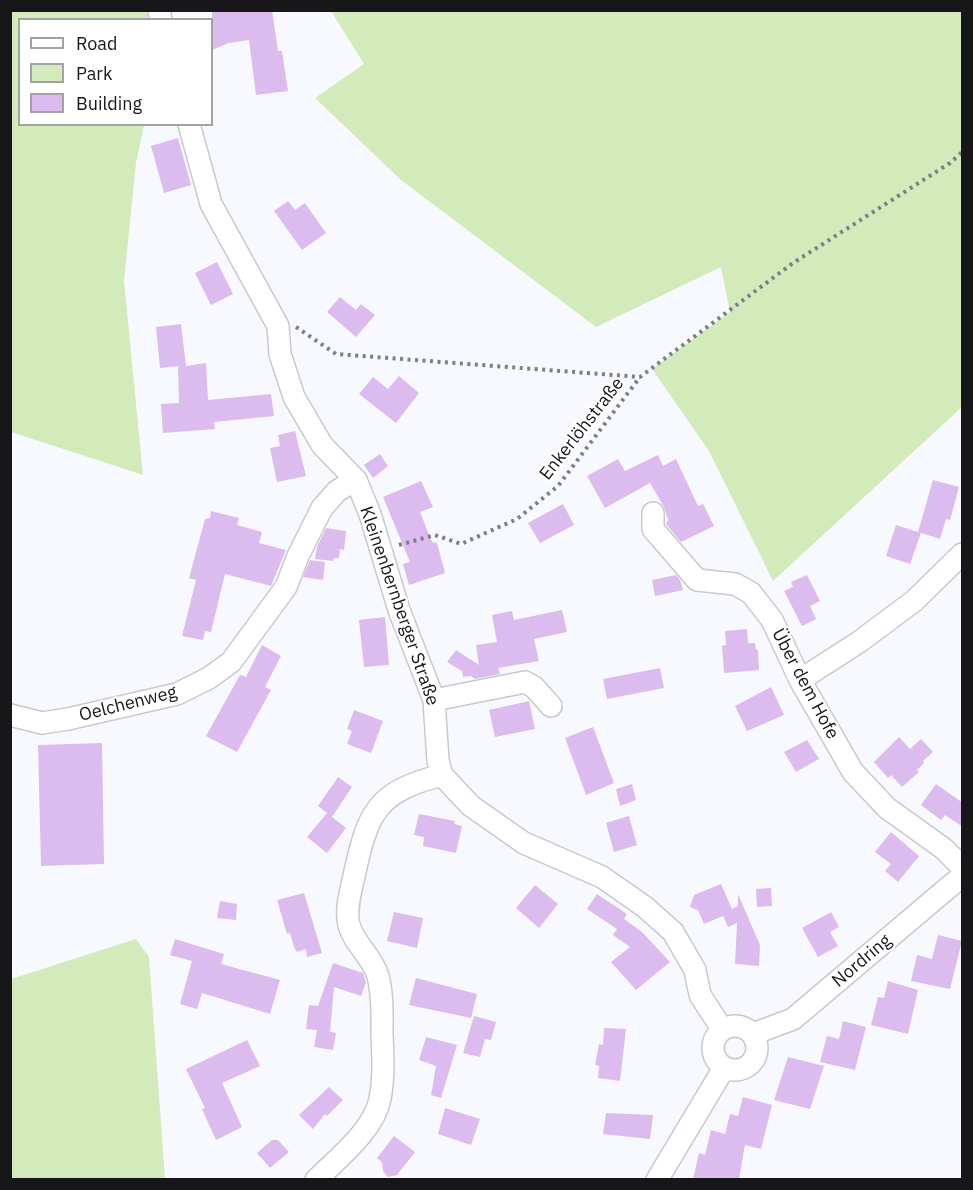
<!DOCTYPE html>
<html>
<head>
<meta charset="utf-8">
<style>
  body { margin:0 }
  #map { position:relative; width:973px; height:1190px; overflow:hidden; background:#f8f9ff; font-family:"IBM Plex Sans",sans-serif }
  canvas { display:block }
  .frame { position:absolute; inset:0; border:12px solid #17171a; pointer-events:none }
  .legend { position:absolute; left:18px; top:18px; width:195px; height:108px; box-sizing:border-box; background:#fff; border:2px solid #a2a2a3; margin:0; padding:8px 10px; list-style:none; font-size:18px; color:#17171a }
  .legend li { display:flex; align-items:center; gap:12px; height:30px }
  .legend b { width:30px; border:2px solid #a2a2a3 }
</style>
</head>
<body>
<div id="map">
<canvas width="973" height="1190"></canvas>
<div class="frame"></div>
<ul class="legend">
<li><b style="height:8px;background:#fff"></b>Road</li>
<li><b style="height:16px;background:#d3ebba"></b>Park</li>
<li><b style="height:16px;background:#dcbbef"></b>Building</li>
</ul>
</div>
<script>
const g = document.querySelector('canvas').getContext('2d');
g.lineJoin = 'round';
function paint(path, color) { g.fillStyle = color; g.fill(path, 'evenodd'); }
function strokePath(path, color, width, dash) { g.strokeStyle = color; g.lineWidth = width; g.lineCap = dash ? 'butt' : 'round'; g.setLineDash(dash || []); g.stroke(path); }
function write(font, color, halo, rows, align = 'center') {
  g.font = font + ' "IBM Plex Sans",sans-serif'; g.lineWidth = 4.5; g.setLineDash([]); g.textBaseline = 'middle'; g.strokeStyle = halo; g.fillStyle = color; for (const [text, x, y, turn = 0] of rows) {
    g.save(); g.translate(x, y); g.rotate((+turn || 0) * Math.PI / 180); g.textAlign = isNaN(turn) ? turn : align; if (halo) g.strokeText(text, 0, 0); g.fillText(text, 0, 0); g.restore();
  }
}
const green = new Path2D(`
  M11,10L147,11L150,19L20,20V124L144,125L136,163L124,281L143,475L11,432Z
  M331,11H962V407L773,581L709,451L652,369L730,312L721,267L596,327L401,180L315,98L364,64Z
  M136,939L149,957L165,1179H11V979Z`);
const building = new Path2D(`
  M212,10H272L278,51H282L288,91L256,95L249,40L229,43L212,50Z
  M178,138L191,185L164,193L151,146Z
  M288,201L295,210L305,203L326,233L302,250L274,211Z
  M217,262L233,294L211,305L195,273Z
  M340,297L356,310L361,304L375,315L356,337L327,312Z
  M181,324L186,366L206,363L208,400L271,394L274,416L214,422L215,429L163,433L161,404L179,403L178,367L180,366L160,368L156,327Z
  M399,376L419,393L396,423L359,394L373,377L388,389Z
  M295,431L306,476L277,482L270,448L280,446L278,435Z
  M380,454L388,466L373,478L364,465Z
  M658,455L663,466L676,459L698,506L703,504L714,526L681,542L666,524L668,520L664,507L650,483L605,508L587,476L618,459L625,471Z
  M933,480L959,487L950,520L946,519L940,539L918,532Z
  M421,481L433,507L420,512L432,542L437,543L445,573L409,585L403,564L410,562L383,497Z
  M563,504L574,525L540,543L528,523Z
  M211,511L239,518L237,525L262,532L259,543L286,550L271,586L225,574L211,632L205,631L203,640L182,636L196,580L189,578L205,519L210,518Z
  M896,525L921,533L910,564L886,556Z
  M326,528L346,531L344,550L340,549L339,558H334L333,561L315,559L317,547Z
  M310,560L325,562L323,580L303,577Z
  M676,575L680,580L683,590L655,596L652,580Z
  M807,575L820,601L810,606L816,619L802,626L784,591L793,587L791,582Z
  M562,610L567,632L534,639L539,661L498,668L500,674L475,679L471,676L463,677L462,671L447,662L456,650L479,665L476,645L497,642L492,615L512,611L514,620Z
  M385,617L389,665L364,667L359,620Z
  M747,629L748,643H755L756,650H758L759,670L724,673L722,646L726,645L725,631Z
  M262,645L281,656L265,687L271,690L237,752L206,736L240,675L246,677Z
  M660,668L664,688L607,699L603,679Z
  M771,687L784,715L747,731L735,706Z
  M529,701L535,729L495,737L489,710Z
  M354,710L383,721L371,753L347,744L352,731L347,729Z
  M593,727L614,783L586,795L565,738Z
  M899,737L910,749L921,739L933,752L923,761L924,763L917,770L919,772L902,787L891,775L888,778L874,762Z
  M807,740L819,759L796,772L784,752Z
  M102,743L104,864L41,866L38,745Z
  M338,777L352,787L332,817L318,806Z
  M632,784L636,800L620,806L616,789Z
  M936,784L963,803V827L945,815L941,820L921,805Z
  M327,813L346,828L327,853L307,837Z
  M419,814L455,821L454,824L462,826L456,853L423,846L424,837L414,835Z
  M629,816L637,845L614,852L606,823Z
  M891,832L919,856L898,882L885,871L891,864L875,852Z
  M721,884L732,909L738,906V894L760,945L759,966L735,964L737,923L728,927L723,916L704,924L698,910L690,907L694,895Z
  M535,885L558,904L539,928L516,908Z
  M771,888L772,906L757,907L756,889Z
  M304,893L322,953L307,957L306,949L297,952L294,947L290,933L287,934L277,900Z
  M597,894L627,914L624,919L642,932L670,962L636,990L611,962L630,947L613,935L617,929L587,909Z
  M220,901L237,904L236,920L217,918Z
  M394,912L423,918L417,948L387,941Z
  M831,912L839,927L830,932L838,946L818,957L802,928Z
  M938,935L962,941L950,989L911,981L917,955L932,959Z
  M175,939L224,954L221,964L280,980L270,1014L202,993L197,1009L180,1004L192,961L170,955Z
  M333,963L363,973L366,982L361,996L334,987L330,1032L327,1031L336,1033L333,1050L314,1047L317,1030L306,1029L309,1005L318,1006Z
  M416,978L477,994L471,1018L409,1005Z
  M888,981L918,990L908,1034L871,1025L878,997L884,998Z
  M474,1016L496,1022L491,1040L485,1039L480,1057L463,1053Z
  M843,1021L866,1027L855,1070L820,1062L827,1036L839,1039Z
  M604,1028L626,1029L620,1081L598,1078L599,1066L595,1065L599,1044L603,1045Z
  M426,1037L457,1045L441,1098L431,1095L436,1066L419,1060Z
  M247,1040L260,1066L222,1083L242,1127L216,1140L202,1109L205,1108L186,1069Z
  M788,1057L824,1066L810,1109L774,1100Z
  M329,1087L343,1100L327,1116L325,1114L313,1129L299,1115Z
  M743,1097L772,1105L761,1149L745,1145L739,1179H693L699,1153L705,1155L711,1130L725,1134L730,1114L738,1116Z
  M445,1108L480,1119L471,1145L438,1134Z
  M606,1113L653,1115L650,1139L603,1134Z
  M394,1136L415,1152L397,1175L388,1177L383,1171L382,1162L377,1158Z
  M272,1140H278L289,1152L270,1168L257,1153Z`);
const path = new Path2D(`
  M296,327L336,354L640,377L793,263L950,163L962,152
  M399,545L435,535L461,544L517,519L558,486L640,377`);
const minor = new Path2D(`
  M159,10L161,20
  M189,124L211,204L278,326L280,354L294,397L322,445L356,480L370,514L399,610L434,700L438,761L442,775L471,806L524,843L602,877L645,907L673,932L695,970L700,995L722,1029
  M653,513V529L697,580L735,584L751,593L772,620L800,680L853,772L887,808L944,849L962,867
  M800,680L859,642L914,601L962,554
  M434,700L525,682L534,687L551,706
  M10,715L42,723L68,719L177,694L209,678L231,662L286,587L298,556L322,508L337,491L356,480
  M713 1048a22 22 0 1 1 44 0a22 22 0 1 1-44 0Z
  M753,1034L793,1019L962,876
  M316,1180C338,1158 374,1130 380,1099C384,1078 383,1056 382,1035C382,1016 383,995 378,976C372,956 354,944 349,925C345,910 351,890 354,876C368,812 376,792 442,775
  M657,1180L724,1068`);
const streetNames = [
  ["Enkerlöhstraße",582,429,-52],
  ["Kleinenbernberger Straße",399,606,71],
  ["Über dem Hofe",805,684,62],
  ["Oelchenweg",128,704,-14],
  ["Nordring",862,961,-40]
];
paint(green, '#d3ebba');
paint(building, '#dcbbef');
strokePath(minor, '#c8c8d0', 24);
strokePath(path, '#7e7f83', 4, [3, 4.5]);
strokePath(minor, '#fff', 21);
write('18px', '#17171a', '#fff', streetNames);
</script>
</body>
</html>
